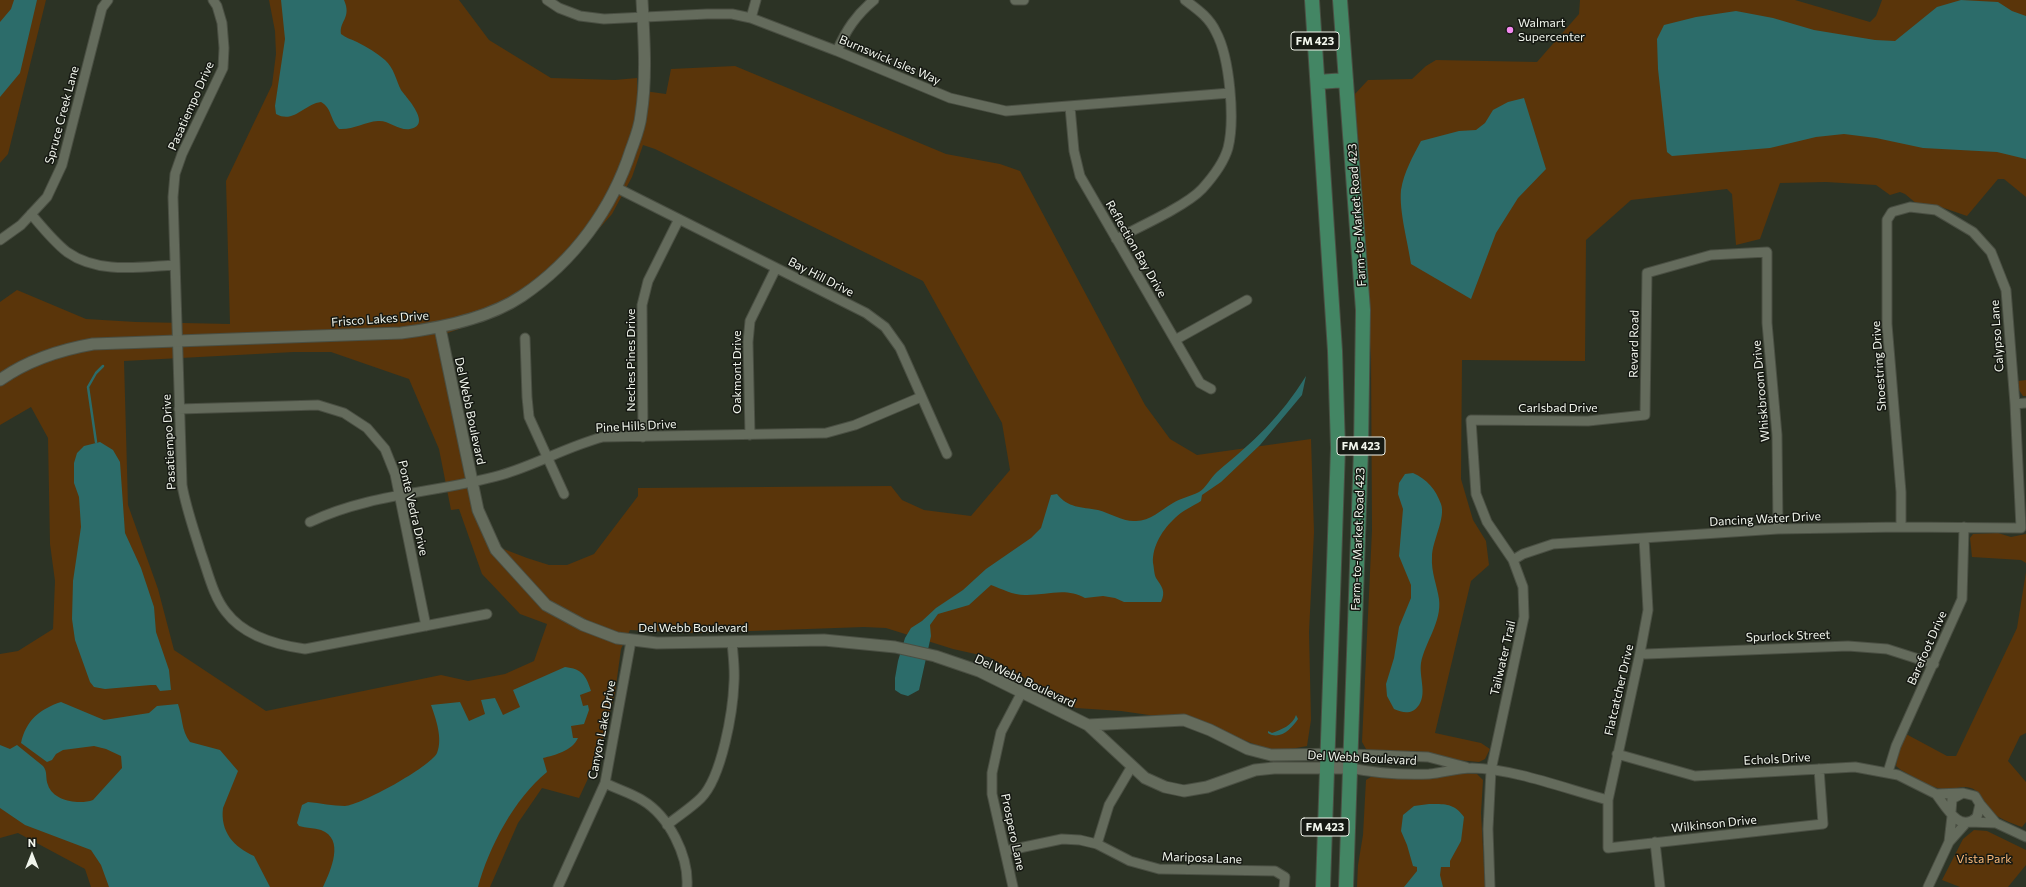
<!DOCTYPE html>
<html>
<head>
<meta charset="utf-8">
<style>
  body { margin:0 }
  #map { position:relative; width:2026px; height:887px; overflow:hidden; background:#2c3325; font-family:Commissioner,sans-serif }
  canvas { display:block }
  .north { position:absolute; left:12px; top:835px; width:40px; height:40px; -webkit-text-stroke:3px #161913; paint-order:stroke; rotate:0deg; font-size:11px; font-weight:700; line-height:16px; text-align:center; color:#f1f5ec }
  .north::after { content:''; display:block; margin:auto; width:14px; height:18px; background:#f1f5ec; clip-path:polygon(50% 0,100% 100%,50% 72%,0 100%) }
</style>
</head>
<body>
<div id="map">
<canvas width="2026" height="887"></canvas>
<div class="north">N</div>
</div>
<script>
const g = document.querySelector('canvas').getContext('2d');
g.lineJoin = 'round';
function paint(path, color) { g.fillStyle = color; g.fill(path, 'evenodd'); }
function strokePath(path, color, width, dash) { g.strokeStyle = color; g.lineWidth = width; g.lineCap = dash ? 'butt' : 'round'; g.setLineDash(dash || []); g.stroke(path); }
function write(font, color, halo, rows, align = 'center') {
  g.font = font + ' Commissioner,sans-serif'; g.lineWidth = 3; g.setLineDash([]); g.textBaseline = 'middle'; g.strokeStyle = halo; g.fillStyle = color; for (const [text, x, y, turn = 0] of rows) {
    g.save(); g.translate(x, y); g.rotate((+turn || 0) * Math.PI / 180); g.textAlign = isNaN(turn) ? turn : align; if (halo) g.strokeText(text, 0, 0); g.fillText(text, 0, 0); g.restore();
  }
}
const green = new Path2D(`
  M0,0H46L8,154L0,163Z
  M269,0H459L489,40L551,78L615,80L637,78V90L666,94L671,69L735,66L946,154L1000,164L1020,171L1145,405L1170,439L1197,455L1311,439L1314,532L1309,632L1311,720L1307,746L1275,752L1212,728L1163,717L1121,711L1076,708L989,657L953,649L886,628L864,627L695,633L630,630L621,649L615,693L598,757L579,798L542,788L518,823L490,887H91L85,869L18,833L0,838V654L18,651L53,629L55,581L50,544L48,438L31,407L0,425V302L17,290L86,319L136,322L230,324L226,181L272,85L276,54L275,31ZM643,145L655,149L923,281L1002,423L1010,470L971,516L924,510L902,500L891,486L638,488V496L594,554L567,565H549L527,558L501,548L481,504L445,334L484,320L527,298L559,274L612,214L632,177ZM294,352H331L409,379L439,449L451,510L459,509L482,574L520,614L547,624L534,661L505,674L468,681L441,675L266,711L174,650L158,589L128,505L124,361Z
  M1580,0H1795L1870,22L1876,16L1882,0H2026V197L2004,179H1998L1967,216L1941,207L1917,204L1905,194L1900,192L1890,195L1876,185L1826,182L1780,183L1760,239L1736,245L1732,194L1727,189L1631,200L1586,240L1585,361L1462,360L1461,479L1473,520L1486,541L1489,565L1471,581L1435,733L1481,743L1490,749L1485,759L1479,762L1373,752L1366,749L1362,742L1372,530L1371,357L1357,158L1359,146L1354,95L1368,80L1412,79L1426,66L1436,60L1537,62L1579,14Z
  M2026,380V396H2023L2019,390L2018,381Z
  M1998,533L2011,537L2026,534V563L2021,560L1972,557L1970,538L1973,534Z
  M2026,572V733L2020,736L2008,761L2026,782V822L2022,827C2011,823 1997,818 1989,810C1984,803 1983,795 1975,790C1964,783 1954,791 1942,789C1928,787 1913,776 1901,770L1896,766L1899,749L1906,734L1947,756H1956L2017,628Z
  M1457,773L1477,774L1483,780L1481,813L1485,887H1357L1358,865L1363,835L1366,780L1374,775Z
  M1974,830L1987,831L2026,850V865L2008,887H1960L1942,880L1963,839Z`);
const water = new Path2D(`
  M14,0H37L20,73L0,97V22L11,9Z
  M281,0H344C352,18 339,21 341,34C346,38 351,39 357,42C367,47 377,53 385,60C394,68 396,80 401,90C406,97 433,125 410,129C399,131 389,120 378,121C364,122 353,130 339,129C330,120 332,108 321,102C304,104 294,124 276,114L275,106L285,39Z
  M1961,0L1998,2L2012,11L2026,16V159L1997,152L1923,148L1876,138L1844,134L1816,137L1770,148L1672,156L1667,152L1658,69L1657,39L1664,25L1696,17L1736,11L1773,18L1814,30L1875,40L1895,41L1937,7Z
  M1524,98L1546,169L1518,198L1496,233L1471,299L1411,264C1408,242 1399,212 1401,190C1404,172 1413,156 1421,141L1459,131L1476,130L1485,123L1493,110L1508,102Z
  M1306,376L1302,395L1260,445L1221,482L1202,495L1201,501C1193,506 1182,511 1175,518C1163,529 1152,546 1153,563C1154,567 1154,574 1156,578C1162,587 1166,591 1161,602H1124L1115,598L1103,596L1085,598C1066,587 1047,595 1027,595C1015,596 1002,589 991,585L969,605L938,614L930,625L931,636L919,690L908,696L901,694L895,690V678L898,661L905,638L911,628L922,621L936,608L963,590L986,569L1031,538L1041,528L1051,495L1057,494C1068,508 1081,507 1098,510C1110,513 1123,522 1136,521C1150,521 1161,510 1173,503C1181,498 1191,496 1199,492C1206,488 1211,477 1217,472C1255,440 1279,419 1306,376Z
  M100,442L113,450L120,462L125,533L141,568L154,607L156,632L169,670L171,690L160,691L156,685H151L105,689L94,687L90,682L75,640L72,619L73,581L81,527L79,497L74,483V463L77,453L84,446Z
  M1413,473C1427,479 1436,490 1441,504C1446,518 1432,541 1432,557C1431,572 1437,585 1439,599C1442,622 1425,642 1421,663C1419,677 1427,693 1419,705C1412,715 1403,713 1394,709L1387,696L1386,684L1394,658L1399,627L1411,598V585L1399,556L1403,509L1398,494L1399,483L1405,474Z
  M565,667C582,669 586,675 591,691L580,695L583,706L588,705L589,710L584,724L571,726L573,738H578C572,751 555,755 543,758L547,772C514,799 489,847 478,887H323C331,870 345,839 321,830C314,828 306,828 299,826L297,823L302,805L308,802C320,803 333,806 345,806C361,805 430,767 437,753C443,739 436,719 431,705L460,702L469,721L485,714L481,700L495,698L503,715L520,707L513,690Z
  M61,702L104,720L149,713L157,706L178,704C183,718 181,730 190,742L220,750L238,771L223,808C220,832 234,847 254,856L270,887H109L101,865L91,850L25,825L0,808V745L10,749L17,745L43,766C48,772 45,778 48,785C53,801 79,805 93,800L122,768L121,756L106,749L94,746L63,750L56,754L52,760L47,762L21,743C26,720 40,709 61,702Z
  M1296,715L1298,719C1292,728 1280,741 1268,733V731L1272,733C1281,730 1293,725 1296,715Z
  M1429,804C1445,804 1454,803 1464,817L1461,841L1450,861V867H1441L1440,875L1443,887H1404L1417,871V867L1413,866L1407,845L1401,831L1403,815L1414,806Z`);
const stream = new Path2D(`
  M96,442L88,387L96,373L103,366`);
const minor = new Path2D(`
  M213,0L217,6L222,23L224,48L223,68L182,154L175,174L173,197L182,485C186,508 194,530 201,553C208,572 213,596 226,612C244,636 276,645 305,649L487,614
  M547,0L559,8L580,16L604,19L707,14H732L751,18L837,51L950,98L1006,111L1230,93
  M1015,0H1024
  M751,18L756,0
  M837,51C846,30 856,15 874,0
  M1070,107L1074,151L1080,176L1200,383L1211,389
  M617,188L866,313L885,327L900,348L947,454
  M31,214C42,227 54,242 67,252C98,274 139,267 174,265
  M1116,239C1139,227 1186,206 1202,189C1212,178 1224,162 1228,148C1235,120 1230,58 1216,32C1209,17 1197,9 1185,0
  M0,240L21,225L47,197L62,165L102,8L108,0
  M525,338L527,397L529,417L564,494
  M1175,340L1247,300
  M2015,404L2026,403
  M179,409L318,405L344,413L367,428L385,449L395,474L426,626
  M750,435L748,342L750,321L776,268
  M643,437L642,305L648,281L679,219
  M310,522C370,493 438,493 501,475C536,465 568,446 603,437L826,433L855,425L921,397
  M1644,538L1648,610L1640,653L1608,800V848L1823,824L1819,769
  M1513,560L1523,554L1553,544L1778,529L1901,527L2021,528L2015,404L2006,290L1991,252L1973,232L1936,210L1910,207L1892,212L1887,220V324L1901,492V527
  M1640,653L1646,654L1848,646L1887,649L1934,664
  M1351,754L1428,757L1466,767
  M1617,754L1695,776L1855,767L1898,775L1936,794L1963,793
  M1350,768C1375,773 1403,775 1429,774C1443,773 1457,768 1472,768C1515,769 1566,789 1608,800
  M1888,772L1896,746L1962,599L1964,527
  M605,783C617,789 631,793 642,800C669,816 689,856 687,887
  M1936,794C1946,807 1960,834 1977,817L1980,804L1975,796L1963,793L1952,799L1951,812
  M1980,804L1996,823
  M1970,822L1996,823L2026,837
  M667,825C678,816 691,808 701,798C722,777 733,711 734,682C735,669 733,655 732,642
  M1655,842L1660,887
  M1949,842L1966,823
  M1097,844L1109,805L1132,766
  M1005,851L1062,839L1080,840L1097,844L1130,861L1159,869L1275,871L1285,877L1284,887
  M558,887L605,783L631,641
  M1013,887L992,794V773L1001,732L1022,692
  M1490,887L1488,829L1491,770L1524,617L1523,587L1513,560L1487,522L1476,494L1471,420L1588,421L1645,415L1647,273L1711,255L1767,252V323L1777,435L1778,529
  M1928,887L1949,842L1952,816`);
const tertiary = new Path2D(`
  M440,328L478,510L496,550L546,605L583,625L617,638L657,643L824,640L895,647L935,656L979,671L1088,725L1145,778L1165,787L1184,791L1207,787L1255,770L1274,768H1350
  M0,380C28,360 59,350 93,344L401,333C441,328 488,319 522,296C574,261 612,209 631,150C635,139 640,127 641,115C647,77 644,38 642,0
  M1088,725L1184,720L1210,730L1248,749L1271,755L1351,754`);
const primary = new Path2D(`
  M1312,0L1335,351L1338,448L1323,887
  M1340,0L1363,310L1361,449L1346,887
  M1318,82L1346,80`);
const markers = [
  [1510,30,4,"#f489f0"]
];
const shields = [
  [1315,41,48],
  [1361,446,48],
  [1325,827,48]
];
const shieldNames = [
  ["FM 423",1315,41],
  ["FM 423",1361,446],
  ["FM 423",1325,827]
];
const poiNames = [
  ["Walmart",1518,23],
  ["Supercenter",1518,37]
];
const streetNames = [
  ["Burnswick Isles Way",890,60,23],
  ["Pasatiempo Drive",191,106,-66],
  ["Spruce Creek Lane",62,115,-75],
  ["Farm-to-Market Road 423",1357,215,-94],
  ["Reflection Bay Drive",1136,249,60],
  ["Bay Hill Drive",821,277,27],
  ["Frisco Lakes Drive",380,319,-4],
  ["Calypso Lane",1997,336,-94],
  ["Revard Road",1634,344,-89],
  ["Neches Pines Drive",631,360,-90],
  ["Shoestring Drive",1879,366,-94],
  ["Oakmont Drive",737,372,-90],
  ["Whiskbroom Drive",1761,391,-95],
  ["Carlsbad Drive",1558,408],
  ["Del Webb Boulevard",470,411,78],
  ["Pine Hills Drive",636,426,-3],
  ["Pasatiempo Drive",169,442,-93],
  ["Ponte Vedra Drive",413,508,77],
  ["Dancing Water Drive",1765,519,-3],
  ["Farm-to-Market Road 423",1358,539,-88],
  ["Del Webb Boulevard",693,628],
  ["Spurlock Street",1788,636,-2],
  ["Barefoot Drive",1927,648,-66],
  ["Tailwater Trail",1503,658,-77],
  ["Del Webb Boulevard",1025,681,25],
  ["Flatcatcher Drive",1619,690,-77],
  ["Canyon Lake Drive",602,730,-79],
  ["Del Webb Boulevard",1362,758,3],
  ["Echols Drive",1777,759,-3],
  ["Wilkinson Drive",1714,824,-6],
  ["Prospero Lane",1013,832,78],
  ["Mariposa Lane",1202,858,2]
];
const parkNames = [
  ["Vista Park",1984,859]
];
paint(green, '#5a350a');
paint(water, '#2c6c6a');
strokePath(stream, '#2c6c6a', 2.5);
strokePath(minor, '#4a4f43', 11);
strokePath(tertiary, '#4a4f43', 13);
strokePath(primary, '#4a4f43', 16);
strokePath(minor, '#646b5c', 9);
strokePath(tertiary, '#646b5c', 11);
strokePath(primary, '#438664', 14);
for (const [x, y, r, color] of markers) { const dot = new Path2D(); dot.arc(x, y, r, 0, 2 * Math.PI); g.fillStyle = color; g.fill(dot); strokePath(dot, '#161913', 1.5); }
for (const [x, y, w] of shields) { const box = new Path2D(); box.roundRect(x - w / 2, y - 9, w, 18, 3); g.fillStyle = '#161913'; g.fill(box); strokePath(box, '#f1f5ec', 1); }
write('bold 11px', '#f1f5ec', null, shieldNames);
write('12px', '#f1f5ec', '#161913', poiNames, 'left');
write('12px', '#f1f5ec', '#161913', streetNames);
write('12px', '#fbb97a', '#161913', parkNames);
</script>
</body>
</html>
